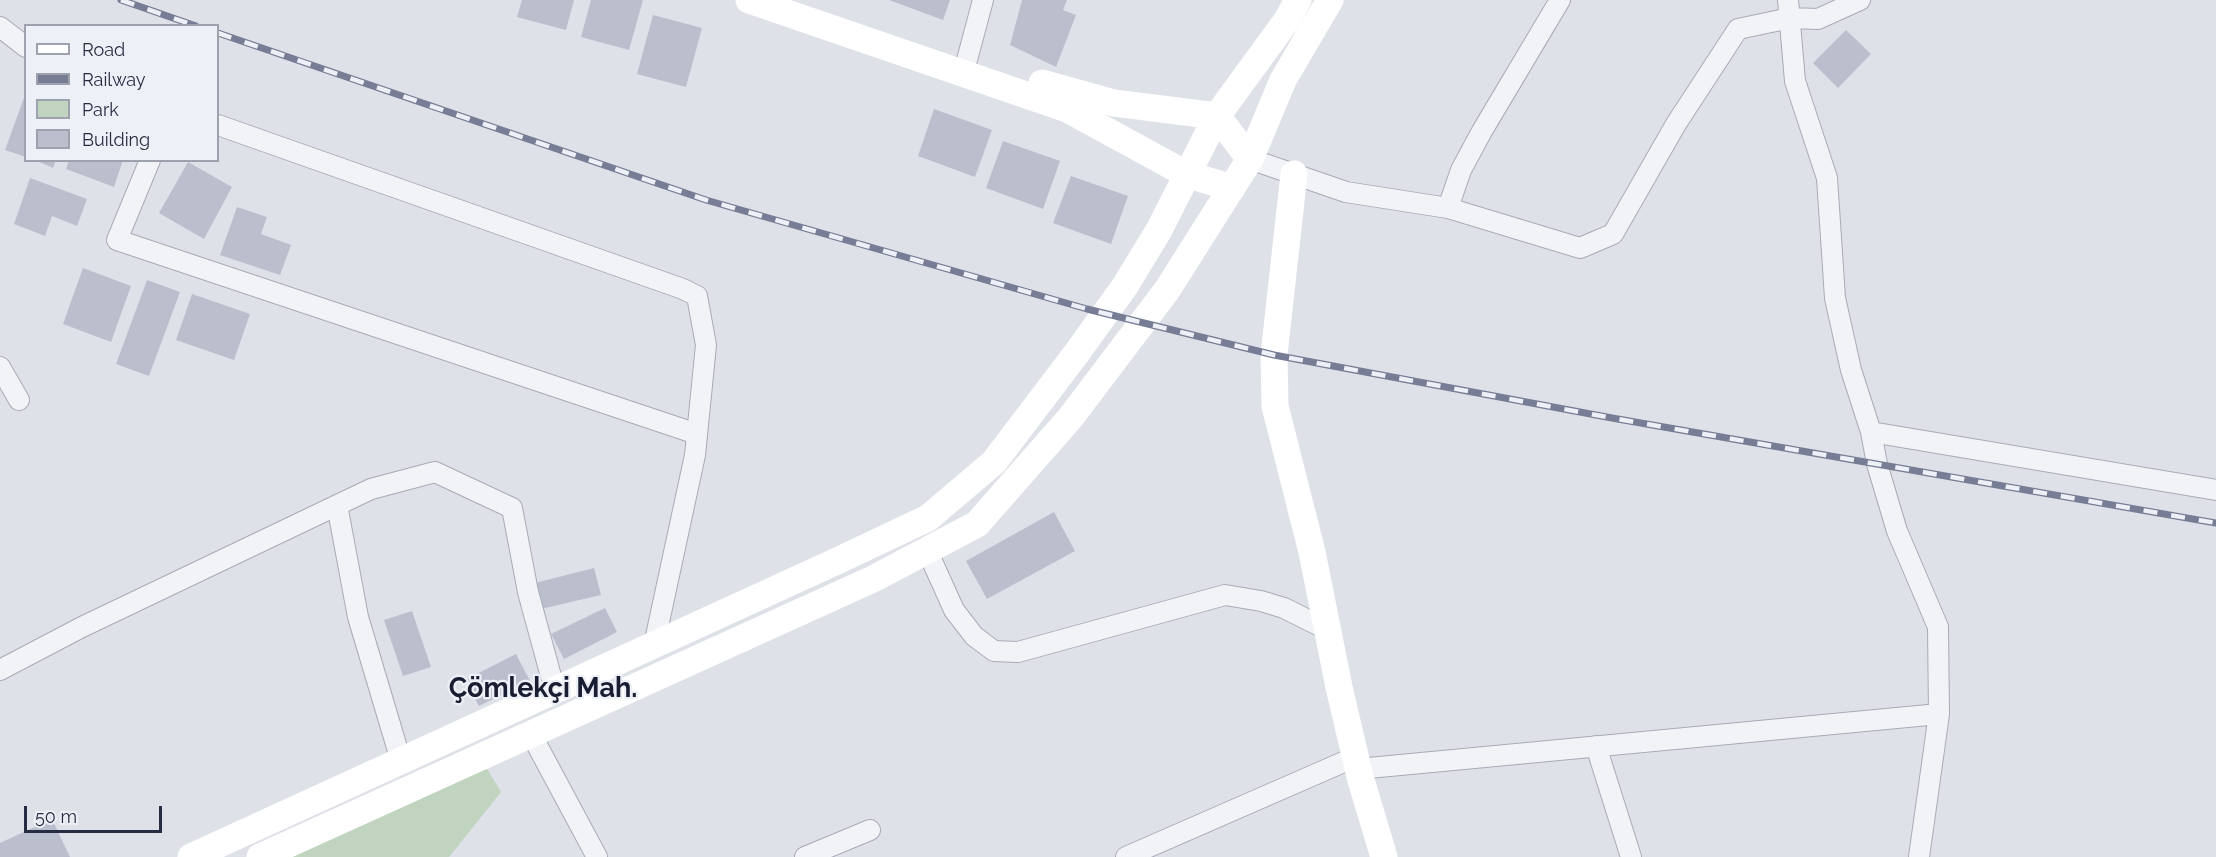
<!DOCTYPE html>
<html>
<head>
<meta charset="utf-8">
<style>
  body { margin:0 }
  #map { position:relative; width:2216px; height:857px; overflow:hidden; background:#dfe1e9; font-family:Raleway,sans-serif }
  canvas { display:block }
  .legend { position:absolute; left:24px; top:24px; width:195px; height:138px; box-sizing:border-box; background:#eef0f7; border:2px solid #9ea2af; margin:0; padding:8px 10px; list-style:none; font-size:18px; color:#262c42 }
  .legend li { display:flex; align-items:center; gap:12px; height:30px }
  .legend b { width:30px; border:2px solid #9ea2af }
  .scale { position:absolute; left:24px; top:806px; width:138px; height:27px; box-sizing:border-box; border:3px solid #262c42; border-top:0; padding-left:8px; font-size:18px; line-height:21px; white-space:nowrap; color:#262c42; -webkit-text-stroke:4px #eef0f7; paint-order:stroke }
</style>
</head>
<body>
<div id="map">
<canvas width="2216" height="857"></canvas>
<ul class="legend">
<li><b style="height:8px;background:#fff"></b>Road</li>
<li><b style="height:8px;background:#777d94"></b>Railway</li>
<li><b style="height:16px;background:#c1d4bf"></b>Park</li>
<li><b style="height:16px;background:#bbbfcd"></b>Building</li>
</ul>
<div class="scale">50 m</div>
</div>
<script>
const g = document.querySelector('canvas').getContext('2d');
g.lineJoin = 'round';
function paint(path, color) { g.fillStyle = color; g.fill(path, 'evenodd'); }
function strokePath(path, color, width, dash) { g.strokeStyle = color; g.lineWidth = width; g.lineCap = dash ? 'butt' : 'round'; g.setLineDash(dash || []); g.stroke(path); }
function write(font, color, halo, rows, align = 'center') {
  g.font = font + ' Raleway,sans-serif'; g.lineWidth = 4.5; g.setLineDash([]); g.textBaseline = 'middle'; g.strokeStyle = halo; g.fillStyle = color; for (const [text, x, y, turn = 0] of rows) {
    g.save(); g.translate(x, y); g.rotate((+turn || 0) * Math.PI / 180); g.textAlign = isNaN(turn) ? turn : align; if (halo) g.strokeText(text, 0, 0); g.fillText(text, 0, 0); g.restore();
  }
}
const green = new Path2D(`
  M486,767L501,792L449,857H291Z`);
const building = new Path2D(`
  M522,0H574L566,30L517,17Z
  M591,0H643L629,50L581,37Z
  M889,0H950L943,20Z
  M1022,0H1067L1063,10L1076,15L1056,67L1010,45Z
  M653,15L702,28L686,87L637,74Z
  M1846,30L1871,54L1838,88L1813,63Z
  M25,95L26,96V157L5,150Z
  M934,109L992,130L975,177L918,156Z
  M1003,141L1060,161L1043,209L986,188Z
  M35,160H56L53,168Z
  M69,160H123L114,187L66,169Z
  M188,162L232,187L204,239L159,213Z
  M1071,176L1128,196L1111,244L1053,223Z
  M30,178L87,199L77,226L52,216L45,236L14,224Z
  M237,207L267,217L261,234L291,245L280,275L220,255Z
  M83,268L131,286L111,342L63,324Z
  M147,280L180,292L149,376L116,364Z
  M192,294L250,314L234,360L176,340Z
  M1054,512L1075,551L987,599L966,561Z
  M594,568L601,595L541,609L535,583Z
  M605,608L617,632L564,659L551,634Z
  M412,611L431,667L403,676L384,620Z
  M516,654L530,681L479,706L465,680Z
  M52,819L70,857H0V843Z`);
const street = new Path2D(`
  M1788,0L1795,81L1827,178L1835,298L1851,370L1871,432L1877,464L1897,531L1938,627L1939,714L1919,857
  M0,27L26,47
  M967,60L983,0
  M218,125L683,289L697,296L706,345L695,455L654,645
  M1250,159L1346,192L1448,208L1580,248L1613,234L1676,124L1738,29L1790,18L1818,19L1860,0
  M150,160L117,240L697,434
  M1448,208L1461,170L1482,131L1560,0
  M0,367L19,400
  M1871,432L2216,490
  M337,505L358,617L401,761
  M927,550L954,610L974,636L994,651L1018,652L1225,595L1261,601L1284,608L1328,630
  M0,670L82,627L371,489L435,472L512,508L528,592L555,691
  M531,734L597,857
  M1596,746L1631,857
  M1358,769L1939,714
  M805,857L870,830
  M1126,857L1355,757`);
const secondary = new Path2D(`
  M749,0L1067,109L1186,174L1232,188
  M1042,83L1114,103L1217,116L1250,159
  M1294,174L1274,355L1275,406L1312,552L1339,687L1360,777L1384,857
  M191,857L837,561L928,518L994,462L1076,354L1125,286L1159,230L1217,116L1287,20L1298,0
  M260,857L873,579L977,524L1071,417L1167,290L1250,159L1283,80L1330,0`);
const rail = new Path2D(`
  M121,0L196,26
  M218,33L706,200L1087,309L1274,355L1612,418L2216,523`);
const districtNames = [
  ["Çömlekçi Mah.",543,689]
];
paint(green, '#c1d4bf');
paint(building, '#bbbfcd');
strokePath(street, '#a8abb7', 22);
strokePath(street, '#f2f3f7', 20);
strokePath(secondary, '#fff', 27);
strokePath(rail, '#777d94', 7);
strokePath(rail, '#eef0f7', 4.5, [14]);
write('bold 27px', '#181d32', '#eef0f7', districtNames);
</script>
</body>
</html>
